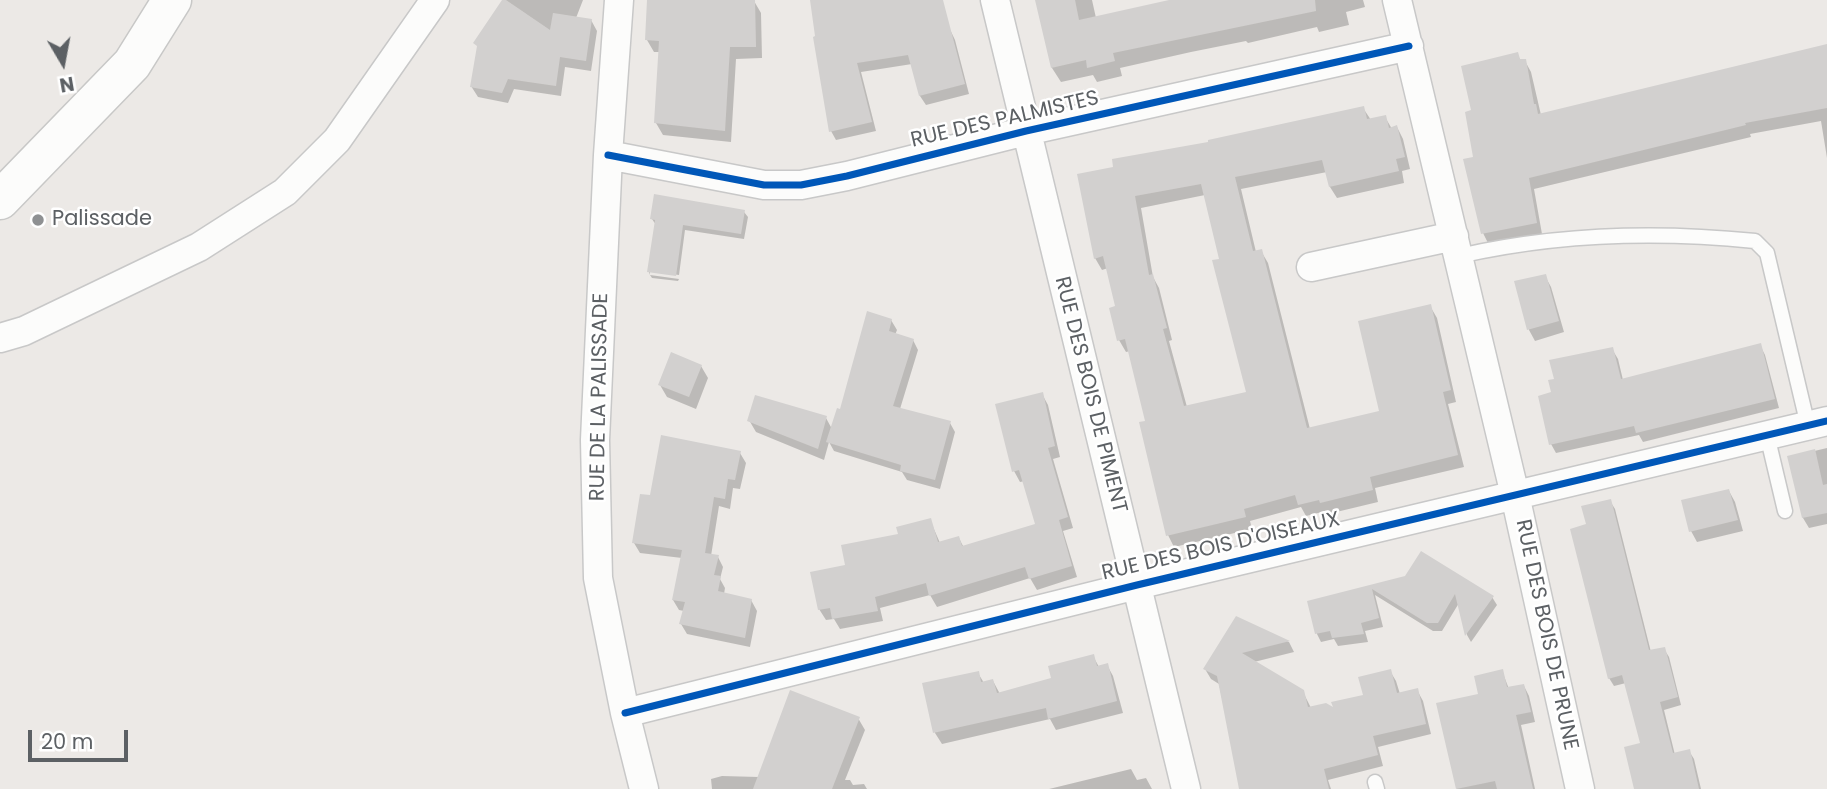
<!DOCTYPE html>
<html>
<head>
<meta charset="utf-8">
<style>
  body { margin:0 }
  #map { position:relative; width:1827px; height:789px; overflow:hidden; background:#ece9e6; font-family:Poppins,sans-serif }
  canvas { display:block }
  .north { position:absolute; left:28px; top:28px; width:70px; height:70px; -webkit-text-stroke:5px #fff; paint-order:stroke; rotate:170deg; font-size:19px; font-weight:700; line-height:28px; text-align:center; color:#5c6064 }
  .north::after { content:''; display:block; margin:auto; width:24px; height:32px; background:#5c6064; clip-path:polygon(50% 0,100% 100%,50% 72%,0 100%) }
  .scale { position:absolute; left:28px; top:730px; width:100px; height:32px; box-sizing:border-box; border:4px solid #5c6064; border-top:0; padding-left:9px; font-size:21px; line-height:24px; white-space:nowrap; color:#5c6064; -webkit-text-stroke:5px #fff; paint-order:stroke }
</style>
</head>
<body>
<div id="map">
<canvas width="1827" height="789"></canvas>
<div class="north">N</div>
<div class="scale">20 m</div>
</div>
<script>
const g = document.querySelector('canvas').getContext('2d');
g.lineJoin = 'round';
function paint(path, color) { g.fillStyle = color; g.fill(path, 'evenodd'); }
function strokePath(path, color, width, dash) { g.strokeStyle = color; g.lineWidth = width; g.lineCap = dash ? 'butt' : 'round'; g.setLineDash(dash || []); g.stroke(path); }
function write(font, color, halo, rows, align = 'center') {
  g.font = font + ' Poppins,sans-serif'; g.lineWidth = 5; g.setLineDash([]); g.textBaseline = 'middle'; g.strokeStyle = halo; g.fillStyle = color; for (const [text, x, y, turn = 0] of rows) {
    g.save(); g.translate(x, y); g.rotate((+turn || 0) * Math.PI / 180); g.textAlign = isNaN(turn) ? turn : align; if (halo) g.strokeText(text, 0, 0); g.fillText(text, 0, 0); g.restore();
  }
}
const shadow = new Path2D(`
  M505,0H583L576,18L591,20L597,31L591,71L565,67L561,96L514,89L508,103L478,97L471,86Z
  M649,0L754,1L761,13L762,58L736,59L731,142L663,135L656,123L660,52H654L647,40Z
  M817,0H936L955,40L969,94L926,105L920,96L912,64L861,72L876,131L836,140L831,131L817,38Z
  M1037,0H1092L1096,18L1177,0H1363L1365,7L1346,12L1349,25L1319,32L1317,27L1248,43L1246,41L1191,52L1120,68L1122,76L1097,82L1093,75L1061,82L1052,68Z
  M1827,46V158L1821,121L1750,134L1751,137L1534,189L1542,234L1489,245L1483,233L1473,112L1517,54L1521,61H1525L1531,72L1541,115Z
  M1363,108L1371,120L1385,117L1392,129L1397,127L1403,139L1410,169L1402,171L1404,183L1337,198L1330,187L1327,172L1241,189L1256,252L1261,251L1268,263L1310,429L1381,412L1430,306L1437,318L1456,402L1448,404L1464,467L1375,488L1378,502L1328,514L1326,511L1306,516L1301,507L1250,521L1252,529L1174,547L1168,535L1147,422L1130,351L1126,352L1119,340L1117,307L1108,268L1102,270L1095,258L1115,169L1210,143ZM1205,195L1221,260L1249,394L1187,407L1169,341L1172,340L1159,288L1153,277L1141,208Z
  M744,212L748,217L744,239L685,230L679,275L650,271V275L649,272L656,225L652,219Z
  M650,275L679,279L678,281L652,278Z
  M1545,276L1551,287L1564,332L1535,341L1529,330L1516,283Z
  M891,320L897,330L895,335L913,340L918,350L900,409L950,423L955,432L940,489L907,480L902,472L834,451L829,442L824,460L756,432L749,420L826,418L832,429Z
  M1760,345L1765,355L1779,408L1643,442L1639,435L1556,453L1551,444L1553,393L1612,349L1618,359L1623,380Z
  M701,366L708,378L696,409L667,397L660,385Z
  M1042,394L1048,405L1060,457L1053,459L1073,528L1063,531L1077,577L1037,590L1030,578L937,607L930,595L880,608L883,621L840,629L834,619L826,620L819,609L847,566L930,520L940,543L959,538L964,548L1038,525L1025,481L1020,482L1014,471Z
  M1827,448V524L1809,528L1803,518L1789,457Z
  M740,453L746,463L740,489L733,488L730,509L719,506L711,556L718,557L723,567L720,579L725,588L724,594L751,600L757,611L750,647L687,634L681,624L684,611L679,610L673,600L682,558L640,553L634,543L651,497Z
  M1729,491L1735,502L1743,531L1697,542L1691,531Z
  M1610,501L1615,509L1651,652L1664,649L1669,657L1681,705L1664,710L1675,755L1689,751L1694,759L1701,789H1635L1642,745L1626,683L1614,686L1609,678L1588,525Z
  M1406,578L1492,597L1497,605L1471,642L1467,635L1459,603L1442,631H1433L1375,595L1383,627L1365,631L1368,642L1338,646L1334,639L1321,642L1317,634L1309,602Z
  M1236,619L1289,642L1294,652L1254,662L1303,692L1311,708L1335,711L1365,697L1390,671L1396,681L1400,694L1417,690L1423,701L1431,734L1378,747L1383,766L1328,780L1331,789H1241L1219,684L1211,679L1205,669Z
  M1093,656L1099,667L1107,665L1113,676L1123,713L1056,730L1050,719L942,744L935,733L924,685L978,673L984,683L993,681L1000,694L1053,679Z
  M1502,671L1509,689L1524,686L1529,696L1535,722L1521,725L1535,789H1457L1438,705L1480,696Z
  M858,718L865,730L845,780H850L853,785L864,784L867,789H712L711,779L722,776L759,777Z
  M1131,769L1137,780L1146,778L1152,789H1049Z`);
const building = new Path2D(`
  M502,0H506L550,30L553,13L592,19L586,61L560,57L556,86L508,79L502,93L470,87L477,46L473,43Z
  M647,0H755L756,47H730L725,131L654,123L659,41L645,40Z
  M810,0H943L965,84L919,96L908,55L857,63L872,122L829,132L813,37L815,36Z
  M1035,0H1075L1079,20L1169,0H1315L1316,11L1113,53L1115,61L1087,68L1086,60L1051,68Z
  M1827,44V108L1745,123L1746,125L1529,178L1537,223L1481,234L1463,159L1473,157L1465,112L1471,110L1461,66L1518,52L1520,59H1526L1534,104H1536L1538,114Z
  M1364,106L1367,119L1386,115L1389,128L1397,125L1405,157L1396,159L1399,171L1329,187L1322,160L1235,177L1253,251L1262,249L1307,428L1379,411L1358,321L1431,304L1451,390L1443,392L1458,455L1370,477L1373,490L1320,503L1319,500L1298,505L1295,495L1244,509L1246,517L1166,536L1139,422L1145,421L1125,339L1117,341L1109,308L1115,306L1103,256L1094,259L1077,174L1113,167L1112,159L1208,142V140ZM1201,184L1219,259L1212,260L1246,392L1184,406L1163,329L1167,328L1153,274L1149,275L1135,196Z
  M654,194L745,210L741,234L683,225L676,276L647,272L655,220L650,219Z
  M1546,274L1559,321L1527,330L1514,281Z
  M867,311L892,319L889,331L914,339L893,406L951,421L935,480L900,471L901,465L826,442L837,408L840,409Z
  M1761,343L1775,399L1636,433L1634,426L1549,445L1538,396L1551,392L1548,380L1554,379L1549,360L1613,347L1621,379Z
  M671,352L702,365L689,397L658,385Z
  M1043,392L1055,446L1048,448L1068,517L1059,520L1072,566L1029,579L1025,567L929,596L926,583L875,597L878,611L832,619L830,608L818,610L810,572L845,565L841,545L898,534L896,527L931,518L938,542L959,536L962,546L1035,524L1019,470L1012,472L995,404Z
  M755,395L827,416L818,449L747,421Z
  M661,435L741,451L735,480L728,479L725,499L714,497L705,553L698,552L719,555L714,575L721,576L718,591L752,599L745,638L679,624L685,602L672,600L682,550L632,543L640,494L650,495Z
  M1815,449L1823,485L1827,484V513L1802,518L1787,456Z
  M1729,489L1738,520L1689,532L1681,500Z
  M1611,499L1649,650L1665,647L1678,697L1660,702L1673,753L1690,749L1699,789H1634L1624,747L1640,743L1622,675L1608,679L1570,529L1586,524L1581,506Z
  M1421,551L1494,596L1465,636L1455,594L1438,623H1427L1372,589L1379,618L1361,623L1364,634L1332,638L1330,631L1315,634L1307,601L1405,576Z
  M1236,616L1290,641L1242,653L1304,690L1308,707L1326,703L1333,707L1331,702L1363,695L1358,677L1391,669L1397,693L1418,688L1426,724L1373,736L1378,755L1324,769L1329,789H1239L1217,676L1203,669Z
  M1094,654L1097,666L1108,663L1117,701L1048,719L1046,708L933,733L922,683L979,671L981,682L993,679L997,693L1051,678L1048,666Z
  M1503,669L1507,687L1524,684L1531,712L1516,715L1533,789H1497L1495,781L1456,789L1436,703L1478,694L1474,676Z
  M790,690L860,717L832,789H753Z`);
const lane = new Path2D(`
  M1459,256C1555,234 1656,231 1755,241L1767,253L1808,426
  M1767,435L1785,511
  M1375,782L1377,789`);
const street = new Path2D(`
  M619,0L608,155L595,440L598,578L625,713L644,789
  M995,0L1186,789
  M1397,0L1515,495L1580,789
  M608,155L764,185H801L847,176L1026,131L1409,46
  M1311,267L1454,236
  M0,338L24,331L199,247L285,192L337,140L435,0
  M625,713L1137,585L1827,421`);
const secondary = new Path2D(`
  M0,200L132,64L172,0`);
const cycleway = new Path2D(`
  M608,155L764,185H801L847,176L1026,131L1409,46
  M625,713L1137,585L1827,421`);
const markers = [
  [38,220,7,"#8e9092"]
];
const streetNames = [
  ["RUE DES PALMISTES",1005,120,-13],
  ["RUE DES BOIS DE PIMENT",1090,395,76],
  ["RUE DE LA PALISSADE",600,397,-89],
  ["RUE DES BOIS D'OISEAUX",1221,547,-13],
  ["RUE DES BOIS DE PRUNE",1546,635,78]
];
const poiNames = [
  ["Palissade",52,220]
];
paint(shadow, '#0003');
paint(building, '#d2d0cf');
strokePath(lane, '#c8c8c8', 17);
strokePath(street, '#c8c8c8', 31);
strokePath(secondary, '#c8c8c7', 41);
strokePath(lane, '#fcfcfb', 14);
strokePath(street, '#fcfcfb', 28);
strokePath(secondary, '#fcfcfb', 38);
strokePath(cycleway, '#0057b8', 7);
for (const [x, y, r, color] of markers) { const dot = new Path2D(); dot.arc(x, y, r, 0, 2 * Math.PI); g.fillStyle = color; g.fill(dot); strokePath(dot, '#fff', 2.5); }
write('21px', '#5c6064', '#fff', streetNames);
write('21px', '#5c6064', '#fff', poiNames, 'left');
</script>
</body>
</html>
